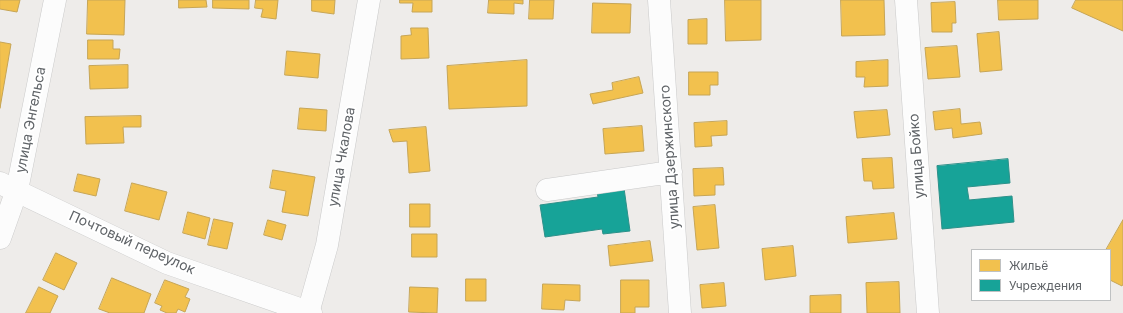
<!DOCTYPE html>
<html>
<head>
<meta charset="utf-8">
<style>
  body { margin:0 }
  #map { position:relative; width:1123px; height:313px; overflow:hidden; background:#eeecea; font-family:Inter,sans-serif }
  canvas { display:block }
  .legend { position:absolute; left:971px; top:249px; width:140px; height:52px; box-sizing:border-box; background:#fff; border:1px solid #bfc1c2; margin:0; padding:5px 7px; list-style:none; font-size:12px; color:#5f6367 }
  .legend li { display:flex; align-items:center; gap:8px; height:20px }
  .legend b { width:20px; border:1px solid #bfc1c2 }
</style>
</head>
<body>
<div id="map">
<canvas width="1123" height="313"></canvas>
<ul class="legend">
<li><b style="height:11px;background:#f2c14e"></b>Жильё</li>
<li><b style="height:11px;background:#17a398"></b>Учреждения</li>
</ul>
</div>
<script>
const g = document.querySelector('canvas').getContext('2d');
g.lineJoin = 'round';
function paint(path, color) { g.fillStyle = color; g.fill(path, 'evenodd'); }
function strokePath(path, color, width, dash) { g.strokeStyle = color; g.lineWidth = width; g.lineCap = dash ? 'butt' : 'round'; g.setLineDash(dash || []); g.stroke(path); }
function write(font, color, halo, rows, align = 'center') {
  g.font = font + ' Inter,sans-serif'; g.lineWidth = 4; g.setLineDash([]); g.textBaseline = 'middle'; g.strokeStyle = halo; g.fillStyle = color; for (const [text, x, y, turn = 0] of rows) {
    g.save(); g.translate(x, y); g.rotate((+turn || 0) * Math.PI / 180); g.textAlign = isNaN(turn) ? turn : align; if (halo) g.strokeText(text, 0, 0); g.fillText(text, 0, 0); g.restore();
  }
}
const homes = new Path2D(`
  M0,0H20L17,12L0,9Z
  M88,0H125L124,35L87,34Z
  M179,0H206L207,7L179,8Z
  M213,0H249V9L213,8Z
  M256,0H278L276,19L261,17L263,9L255,8Z
  M312,0H335L334,14L312,11Z
  M400,0H432V12H412L413,3H400Z
  M489,0H523V4L514,3V14L488,13Z
  M530,0H554L553,19H529Z
  M725,0H761V40L726,41Z
  M841,0H884L885,35L842,36Z
  M998,0H1038V19L999,20Z
  M1076,0H1123V31L1072,8Z
  M955,2L956,23H952V32H932L931,3Z
  M593,3L631,4L630,33H592Z
  M707,19V44H688V20Z
  M411,28H428L429,58L401,59V36L411,35Z
  M999,32L1002,70L980,72L977,34Z
  M88,40H113V49H120L119,59H88Z
  M0,42L11,44L0,108Z
  M957,46L960,77L928,79L925,48Z
  M287,51L320,54L318,78L285,75Z
  M527,60V106L449,109L447,66Z
  M888,60V86L864,87L865,77H856V62Z
  M128,65V88L90,89L89,66Z
  M689,72H718V85H710V95H689Z
  M639,77L643,93L593,104L590,94L613,90L612,83Z
  M300,108L327,110L326,131L298,129Z
  M960,109L961,124L980,122L982,134L953,138L952,128L935,130L933,112Z
  M887,110L890,135L857,138L854,112Z
  M141,116V127H123L124,143L86,144L85,117Z
  M727,121V135L711,136L712,146L695,147L694,123Z
  M642,126L644,151L605,154L603,129Z
  M426,127L430,171L409,173L407,141L393,142L389,130Z
  M892,158L894,188L873,189L872,181H864L862,159Z
  M723,168L724,185H715V195L694,196L693,169Z
  M273,170L315,177L308,216L282,212L286,191L270,188Z
  M78,174L100,179L96,196L74,191Z
  M132,183L167,192L159,220L125,211Z
  M410,204H430V227H410Z
  M715,205L719,248L697,250L693,207Z
  M188,212L210,218L205,239L183,233Z
  M894,213L897,239L848,243L846,217Z
  M214,219L233,223L227,249L208,245Z
  M268,220L286,225L282,240L264,235Z
  M1123,220V284L1122,286L1110,280V250H1106Z
  M412,234H437V257H412Z
  M650,241L653,261L610,266L608,246Z
  M793,246L796,276L765,280L762,249Z
  M56,253L77,263L64,290L43,280Z
  M112,278L151,294L144,313H110L99,309Z
  M466,279H486V301H466Z
  M165,280L189,289L185,297L190,299L185,312L178,309L176,313H167L160,310L162,306L155,303Z
  M621,280H649V307H635V313H621Z
  M899,282L900,313H867L866,283Z
  M724,283L726,306L702,308L700,285Z
  M543,284L580,285V301L565,300L564,310L542,309Z
  M39,287L58,296L50,313H26Z
  M410,287L438,288L437,313L409,312Z
  M841,295V313H810V296Z`);
const public = new Path2D(`
  M1008,159L1010,183L967,187L969,200L1012,196L1014,222L942,229L937,166Z
  M624,188L630,231L603,234L602,229L545,237L540,205L598,197L597,192Z`);
const minor = new Path2D(`
  M659,0L680,313
  M906,0L928,313
  M0,183L167,263L311,313
  M547,190L671,172
  M0,238L17,190L55,0
  M308,313L327,245L369,0`);
const streetNames = [
  ["улица Энгельса",31,120,-79],
  ["улица Бойко",917,156,-94],
  ["улица Чкалова",342,157,-80],
  ["улица Дзержинского",670,157,-94],
  ["Почтовый переулок",132,243,24]
];
paint(homes, '#f2c14e');
strokePath(homes, '#c6a556', 1);
paint(public, '#17a398');
strokePath(public, '#2d9089', 1);
strokePath(minor, '#c9c9c9', 23);
strokePath(minor, '#fcfcfc', 22);
write('14px', '#5f6367', '#fff', streetNames);
</script>
</body>
</html>
